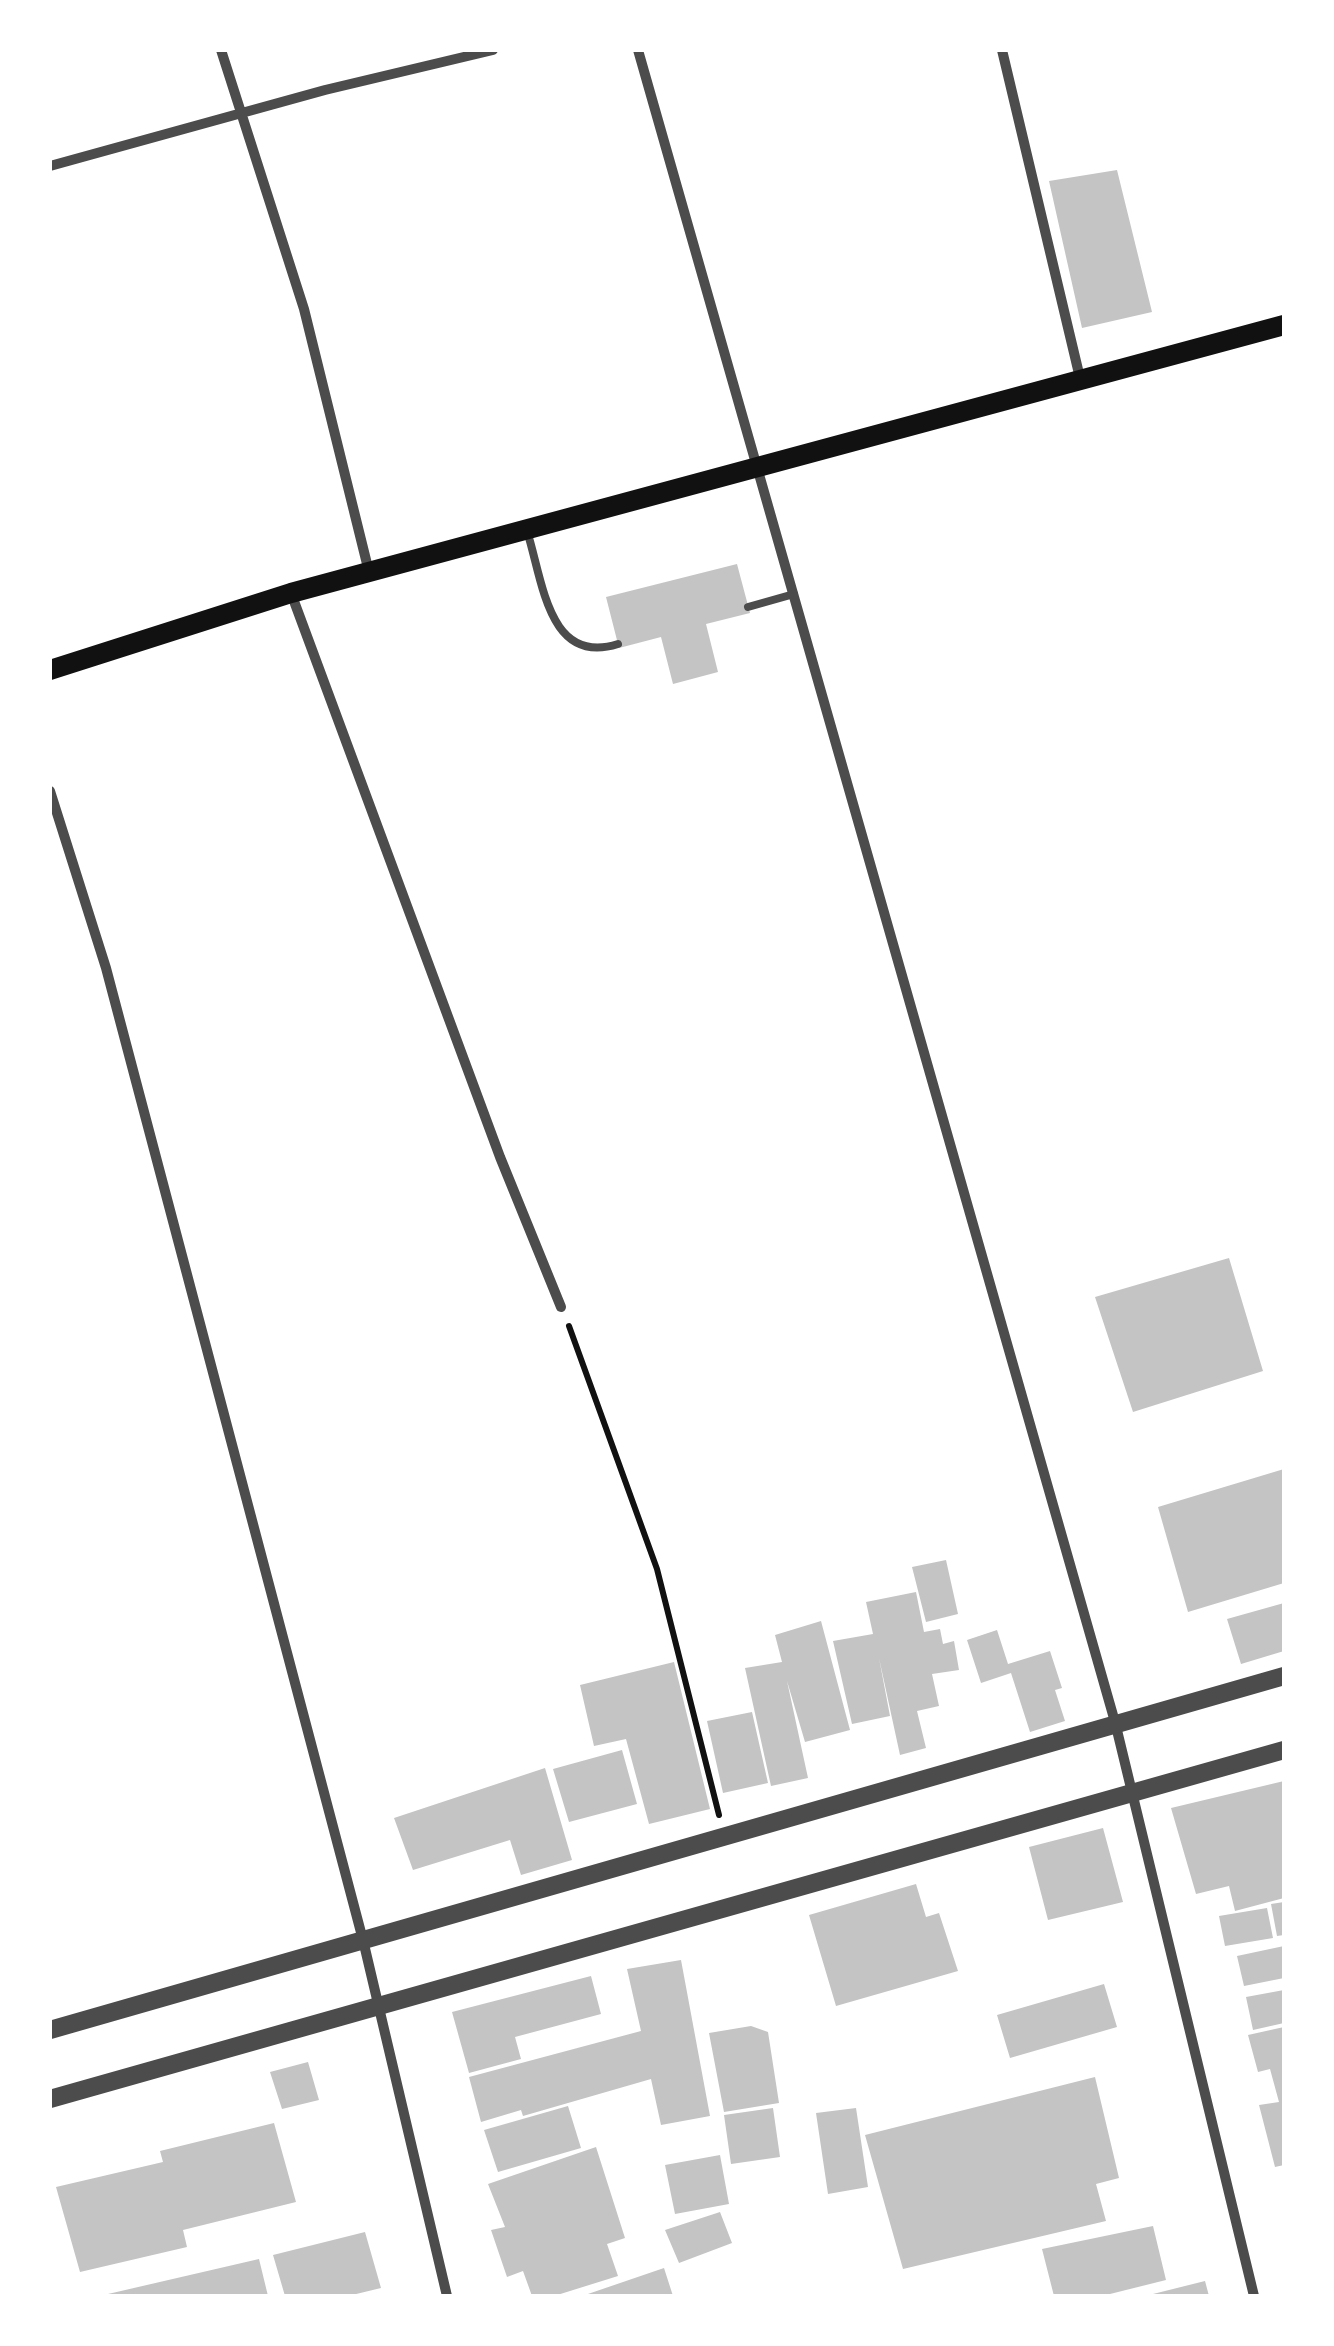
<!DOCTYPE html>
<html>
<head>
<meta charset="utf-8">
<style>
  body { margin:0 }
  #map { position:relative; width:1334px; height:2346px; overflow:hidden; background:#fff; font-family:"IBM Plex Sans",sans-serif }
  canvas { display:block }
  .frame { position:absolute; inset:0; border:52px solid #fff; pointer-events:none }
</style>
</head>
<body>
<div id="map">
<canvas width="1334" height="2346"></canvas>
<div class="frame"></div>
</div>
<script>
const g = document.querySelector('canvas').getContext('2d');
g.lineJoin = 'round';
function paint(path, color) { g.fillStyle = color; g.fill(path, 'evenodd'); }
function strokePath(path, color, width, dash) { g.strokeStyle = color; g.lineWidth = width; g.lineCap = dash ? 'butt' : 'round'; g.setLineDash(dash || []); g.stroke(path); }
const building = new Path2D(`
  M1117,170L1152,312L1082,328L1049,181Z
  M737,564L750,613L706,624L718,672L673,684L661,637L619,648L606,597Z
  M1229,1258L1263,1371L1133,1412L1095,1297Z
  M1284,1469V1583L1188,1612L1158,1507Z
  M946,1560L958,1614L926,1622L912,1567Z
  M916,1592L924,1632L940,1629L943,1644L954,1641L959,1670L932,1674L939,1706L917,1711L926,1748L900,1755L879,1658L890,1716L852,1724L833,1641L873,1634L866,1602Z
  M1284,1603V1651L1241,1664L1227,1619Z
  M821,1621L850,1730L805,1742L787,1681L808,1778L771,1786L745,1668L782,1662L775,1635Z
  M997,1630L1008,1664L1050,1651L1062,1688L1055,1690L1065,1721L1030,1732L1011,1673L981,1683L967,1640Z
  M674,1662L710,1809L649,1824L626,1739L594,1746L580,1685Z
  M752,1712L768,1783L723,1793L707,1721Z
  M622,1750L637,1804L569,1822L553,1769Z
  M545,1768L572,1860L521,1875L510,1840L413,1870L394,1818Z
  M1284,1781V1898L1235,1911L1229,1886L1196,1894L1171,1808Z
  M1103,1828L1123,1902L1048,1920L1029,1847Z
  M916,1884L926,1917L939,1913L958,1971L836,2006L809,1915Z
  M1284,1902V1935L1277,1936L1271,1904Z
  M1267,1908L1273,1938L1225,1946L1219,1916Z
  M1284,1946V1978L1244,1986L1237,1956Z
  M681,1960L710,2116L661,2125L651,2079L523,2116L521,2110L481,2122L469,2077L641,2031L627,1969Z
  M591,1976L601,2014L515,2037L521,2059L469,2073L452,2012Z
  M1104,1984L1117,2027L1010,2058L997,2015Z
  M1284,1990V2023L1253,2030L1246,1997Z
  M751,2026L768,2032L779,2103L724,2112L709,2033Z
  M1284,2027V2165L1275,2167L1259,2105L1279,2102L1270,2069L1258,2072L1248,2035Z
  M308,2062L319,2100L282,2109L270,2072Z
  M1095,2077L1119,2178L1096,2184L1106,2221L903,2269L865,2135Z
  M568,2106L581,2148L498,2172L484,2130Z
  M773,2108L780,2157L731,2164L724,2115Z
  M856,2108L868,2187L828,2194L816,2113Z
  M274,2123L296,2202L183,2230L187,2247L80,2272L56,2187L163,2162L160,2151Z
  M596,2147L625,2238L607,2244L618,2276L554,2296H532L523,2271L507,2277L491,2230L505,2227L488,2184Z
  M720,2155L729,2204L675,2214L665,2165Z
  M720,2212L732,2243L679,2263L665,2230Z
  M1153,2226L1166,2280L1102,2296H1054L1042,2249Z
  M365,2232L381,2288L348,2296H285L273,2255Z
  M259,2259L268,2296H108V2294Z
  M664,2268L673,2296H585V2295Z
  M1205,2281L1209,2296H1149V2295Z`);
const path = new Path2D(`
  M569,1326L657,1569L719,1815`);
const service = new Path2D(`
  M527,531C543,581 548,666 618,644
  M748,607L794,594`);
const minor = new Path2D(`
  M221,50L304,309L369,572
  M638,50L1115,1722L1254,2296
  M1002,50L1080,378
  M50,166L325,90L493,50
  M291,593L500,1157L561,1307
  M50,791L106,968L363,1940L447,2296`);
const tertiary = new Path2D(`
  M50,2030L1284,1676
  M50,2099L1284,1750`);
const secondary = new Path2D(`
  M50,670L291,593L1284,325`);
paint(building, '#c4c4c4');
strokePath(path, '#111', 6);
strokePath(service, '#4c4c4c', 8);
strokePath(minor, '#4c4c4c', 10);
strokePath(tertiary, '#4c4c4c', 18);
strokePath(secondary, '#111', 20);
</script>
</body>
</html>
